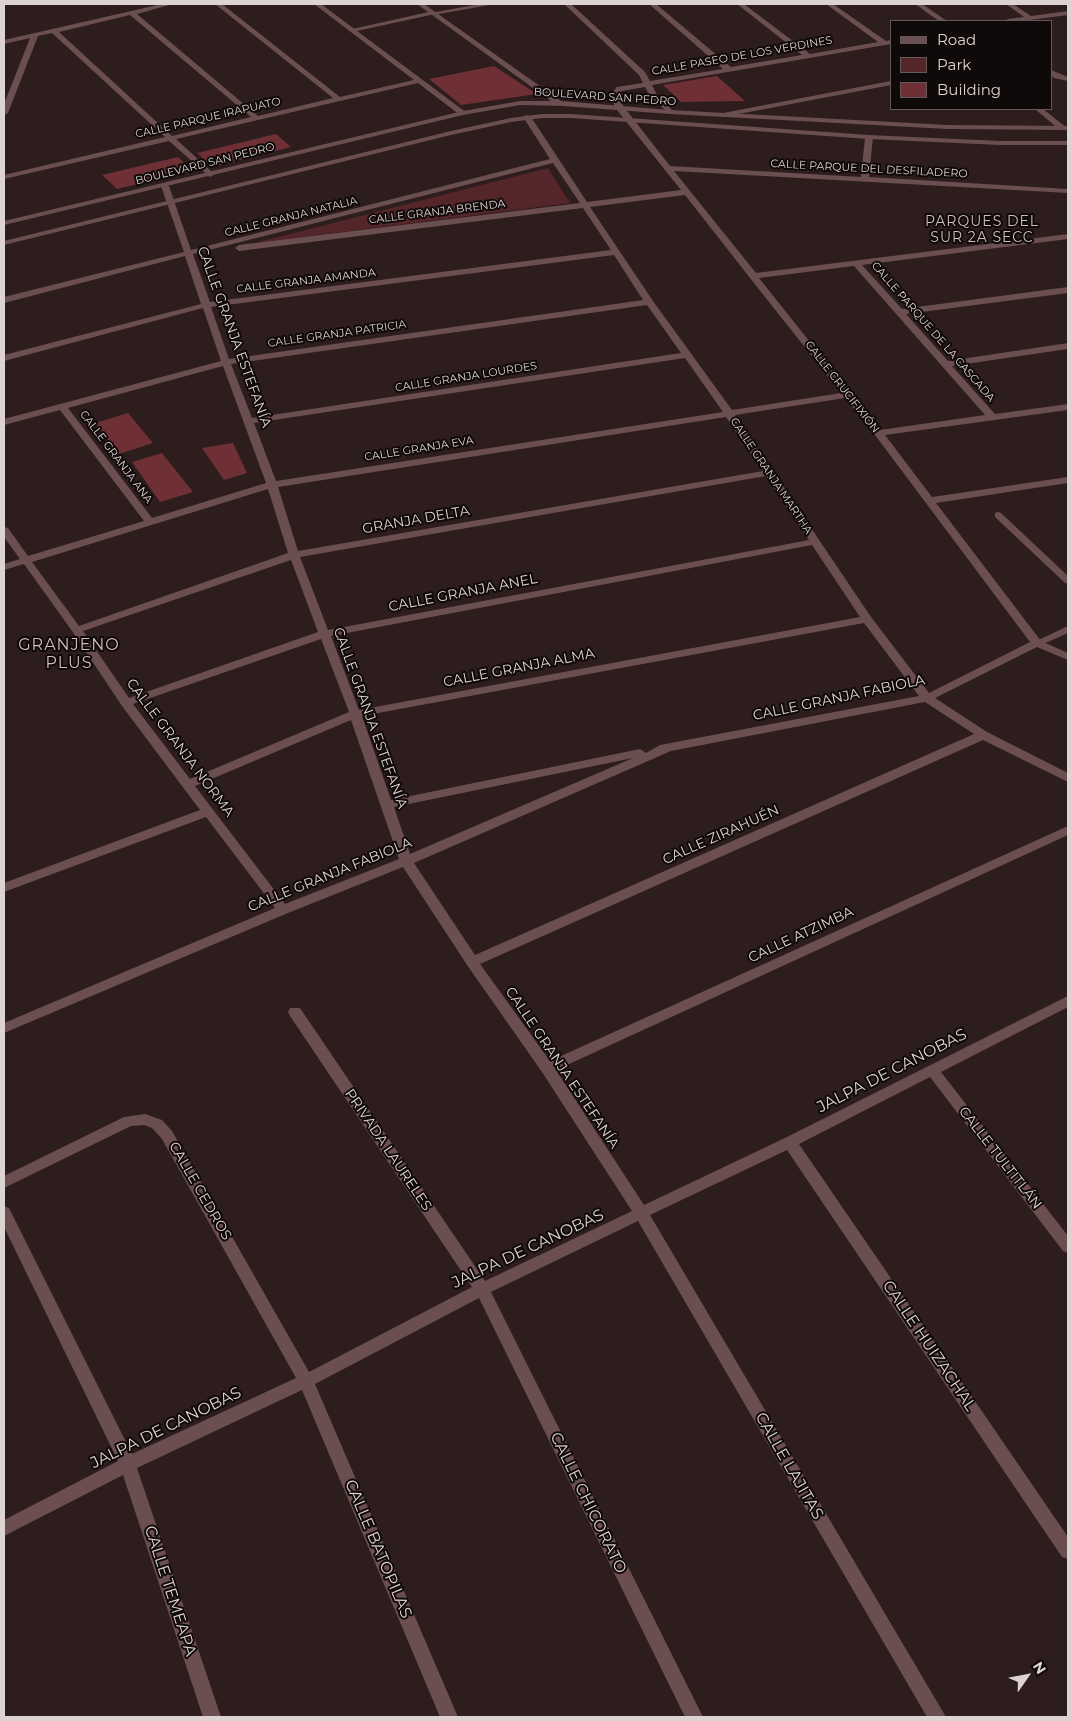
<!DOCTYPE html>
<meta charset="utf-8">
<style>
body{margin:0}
#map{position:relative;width:1072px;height:1721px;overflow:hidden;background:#2d1d1d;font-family:Montserrat,sans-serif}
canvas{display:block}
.frame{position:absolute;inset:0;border:5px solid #ded3d3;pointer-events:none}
.legend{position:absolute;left:890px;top:20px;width:162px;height:90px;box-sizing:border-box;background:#100909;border:1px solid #625a5a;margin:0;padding:6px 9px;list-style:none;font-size:15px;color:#ded3d3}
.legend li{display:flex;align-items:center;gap:10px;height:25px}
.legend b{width:25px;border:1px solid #625a5a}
.north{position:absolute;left:1002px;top:1651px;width:50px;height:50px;-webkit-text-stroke:4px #100909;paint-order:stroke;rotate:57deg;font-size:14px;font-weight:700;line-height:20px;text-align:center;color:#ded3d3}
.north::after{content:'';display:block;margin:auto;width:18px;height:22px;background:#ded3d3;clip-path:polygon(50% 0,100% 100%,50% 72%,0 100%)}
</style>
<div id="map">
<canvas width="1072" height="1721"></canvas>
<div class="frame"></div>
<ul class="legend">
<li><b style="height:6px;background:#6b4e4f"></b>Road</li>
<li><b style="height:14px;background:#54262a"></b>Park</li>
<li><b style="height:14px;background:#6e3035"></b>Building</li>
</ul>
<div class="north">N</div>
</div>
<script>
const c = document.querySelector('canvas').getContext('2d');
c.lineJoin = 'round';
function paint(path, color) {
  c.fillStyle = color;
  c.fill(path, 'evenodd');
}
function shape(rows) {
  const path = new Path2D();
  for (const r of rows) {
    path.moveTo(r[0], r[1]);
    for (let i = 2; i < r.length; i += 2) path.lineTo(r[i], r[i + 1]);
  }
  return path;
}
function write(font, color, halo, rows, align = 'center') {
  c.font = font + ' Montserrat,sans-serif';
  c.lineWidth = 4;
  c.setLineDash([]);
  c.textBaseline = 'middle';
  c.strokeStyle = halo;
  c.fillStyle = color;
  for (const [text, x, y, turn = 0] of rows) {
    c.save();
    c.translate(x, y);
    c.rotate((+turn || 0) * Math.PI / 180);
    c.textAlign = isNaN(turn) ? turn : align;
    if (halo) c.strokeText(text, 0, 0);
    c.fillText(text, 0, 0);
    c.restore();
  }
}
paint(shape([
 [548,168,570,203,255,243]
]), '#54262a');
paint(shape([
 [494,66,537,94,461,105,429,79],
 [717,76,745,101,681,102,663,85],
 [276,134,291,147,212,167,197,153],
 [178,157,193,171,117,189,102,175],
 [128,413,153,443,119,454,95,423],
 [233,443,247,473,224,480,202,448],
 [162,453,193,492,160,502,132,462]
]), '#6e3035');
paint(shape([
 [998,512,1001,513,1068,576,1068,584,1065,583,995,517,995,513,998,512],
 [1068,626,1068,633,1041,645,1033,645,1032,643,1068,626]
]), '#6b4e4f');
paint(shape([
 [433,11,435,12,435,14,352,32,348,30,433,11]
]), '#6b4e4f');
paint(shape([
 [162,4,173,4,137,14,258,116,333,98,215,4,222,4,340,97,414,80,314,4,321,4,467,113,460,115,418,83,176,139,213,173,214,175,210,177,169,141,4,179,4,175,165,137,52,33,38,36,8,113,4,115,4,104,30,38,4,44,4,40,162,4],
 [130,15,251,117,172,136,59,32,130,15],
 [480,4,495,4,433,15,430,13,480,4],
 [564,4,571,4,645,72,650,81,723,69,649,4,656,4,731,67,802,55,737,4,744,4,810,54,878,42,826,4,833,4,886,41,891,40,891,44,652,85,657,95,674,112,670,114,651,98,645,87,622,91,619,94,619,98,624,107,670,166,861,177,865,137,869,135,873,137,869,177,1068,189,1068,193,674,171,756,273,1068,234,1068,239,862,265,902,309,1068,287,1068,293,906,314,948,361,1068,343,1068,349,952,366,995,414,1068,404,1068,410,885,435,932,497,1068,477,1068,483,936,503,1041,641,1068,653,1068,660,1037,647,935,698,987,732,1068,773,1068,782,983,740,480,964,550,1061,1068,826,1068,835,556,1070,644,1205,785,1138,1068,996,1068,1007,941,1072,1068,1236,1068,1253,1063,1251,930,1077,799,1144,1068,1537,1068,1559,1062,1557,787,1150,650,1215,946,1717,927,1717,638,1221,491,1292,703,1717,685,1717,479,1298,315,1384,458,1717,440,1717,302,1390,137,1468,221,1717,203,1717,123,1475,4,1536,4,1520,118,1461,4,1227,4,1206,9,1208,132,1454,296,1378,162,1139,152,1128,144,1125,131,1126,4,1188,4,1176,124,1117,145,1114,162,1120,172,1131,309,1372,472,1287,290,1016,288,1012,290,1008,300,1008,485,1281,632,1211,542,1072,467,965,403,867,288,913,4,1033,4,1023,275,908,206,817,4,892,4,883,200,810,122,706,72,631,24,564,4,570,4,564,20,559,4,537,4,527,8,528,28,556,144,521,60,410,4,425,4,419,221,361,203,308,4,361,4,355,201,304,185,256,4,303,4,297,184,252,161,186,162,184,169,186,191,250,550,159,523,117,527,115,531,117,587,202,681,190,617,110,611,98,611,94,617,87,643,83,639,75,564,4],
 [553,163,580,203,239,245,235,248,239,251,583,208,611,250,210,302,193,254,553,163],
 [685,195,750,278,841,393,732,410,653,301,590,207,685,195],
 [614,255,643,300,229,359,211,307,614,255],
 [854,266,985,415,880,430,759,278,854,266],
 [647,305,681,353,252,418,231,364,647,305],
 [685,358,723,412,276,481,254,423,685,358],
 [223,366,266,483,152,518,68,408,223,366],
 [845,398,875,435,1030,642,929,693,871,617,735,415,845,398],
 [726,417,763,471,298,551,278,487,726,417],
 [766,476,809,540,328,630,300,557,766,476],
 [268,489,288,553,79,626,32,562,268,489],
 [812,545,860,617,359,710,331,636,812,545],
 [291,560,318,632,129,698,83,631,291,560],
 [864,623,919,696,660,745,646,753,640,749,391,800,362,716,864,623],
 [321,639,349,712,190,779,133,704,321,639],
 [925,702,974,734,475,955,414,863,671,751,925,702],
 [351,720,399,859,285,904,195,786,351,720],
 [633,758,410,854,394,807,633,758],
 [915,4,922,4,947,21,939,21,915,4],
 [1006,4,1013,4,1031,16,1068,11,1068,15,1022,21,1005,21,1008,19,1024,17,1006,4],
 [1051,70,1068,77,1068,81,1054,78,1051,75,1051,70],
 [891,81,891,85,723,117,719,115,723,113,891,81],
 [1035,109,1043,109,1067,128,1060,130,1035,109]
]), '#6b4e4f');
paint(shape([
 [417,4,424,4,561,101,670,110,948,125,1068,126,1068,130,948,129,670,114,563,106,520,105,463,115,4,225,4,221,463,111,520,101,551,101,417,4],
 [542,114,571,114,869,135,1000,141,1068,141,1068,145,1000,145,869,139,571,118,542,118,511,122,451,135,4,245,4,241,451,131,511,118,542,114]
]), '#6b4e4f');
write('11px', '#ded3d3', '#100909', [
 ["CALLE PASEO DE LOS VERDINES",742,56,-10],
 ["BOULEVARD SAN PEDRO",605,97,4],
 ["CALLE PARQUE IRAPUATO",208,118,-13],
 ["BOULEVARD SAN PEDRO",205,164,-14],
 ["CALLE PARQUE DEL DESFILADERO",869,169,3],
 ["CALLE GRANJA BRENDA",437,212,-7],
 ["CALLE GRANJA NATALIA",291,217,-14],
 ["CALLE GRANJA AMANDA",306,281,-7],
 ["CALLE PARQUE DE LA CASCADA",933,332,49],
 ["CALLE GRANJA PATRICIA",337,334,-8],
 ["CALLE GRANJA LOURDES",466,377,-9],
 ["CALLE CRUCIFIXIÓN",842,387,52],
 ["CALLE GRANJA EVA",419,449,-9],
 ["CALLE GRANJA ANA",116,457,53],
 ["CALLE GRANJA MARTHA",771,476,56]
]);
c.letterSpacing = '1px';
write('14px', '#d3bdbd', '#100909', [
 ["PARQUES DEL",982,222],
 ["SUR 2A SECC",982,238]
]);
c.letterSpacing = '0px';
write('14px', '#ded3d3', '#100909', [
 ["CALLE GRANJA ESTEFANÍA",234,337,70],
 ["GRANJA DELTA",416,520,-10],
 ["CALLE GRANJA ANEL",463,593,-11],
 ["CALLE GRANJA ALMA",519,668,-11],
 ["CALLE GRANJA FABIOLA",839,698,-12],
 ["CALLE GRANJA ESTEFANÍA",370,718,70],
 ["CALLE GRANJA NORMA",180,748,53],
 ["CALLE ZIRAHUÉN",721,835,-24],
 ["CALLE GRANJA FABIOLA",330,875,-22],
 ["CALLE ATZIMBA",801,935,-25],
 ["CALLE GRANJA ESTEFANÍA",562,1068,56],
 ["PRIVADA LAURELES",388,1150,56],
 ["CALLE TULTITLÁN",1000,1158,52],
 ["CALLE CEDROS",200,1191,60]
]);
c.letterSpacing = '1px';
write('16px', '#d3bdbd', '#100909', [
 ["GRANJENO",69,645],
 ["PLUS",69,663]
]);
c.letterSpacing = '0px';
write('16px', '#ded3d3', '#100909', [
 ["JALPA DE CANOBAS",892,1071,-27],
 ["JALPA DE CANOBAS",528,1249,-25],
 ["CALLE HUIZACHAL",929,1346,56],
 ["JALPA DE CANOBAS",166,1428,-26],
 ["CALLE LAJITAS",789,1466,60],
 ["CALLE CHICORATO",588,1503,64],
 ["CALLE BATOPILAS",378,1549,67],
 ["CALLE TEMEAPA",170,1591,72]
]);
</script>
